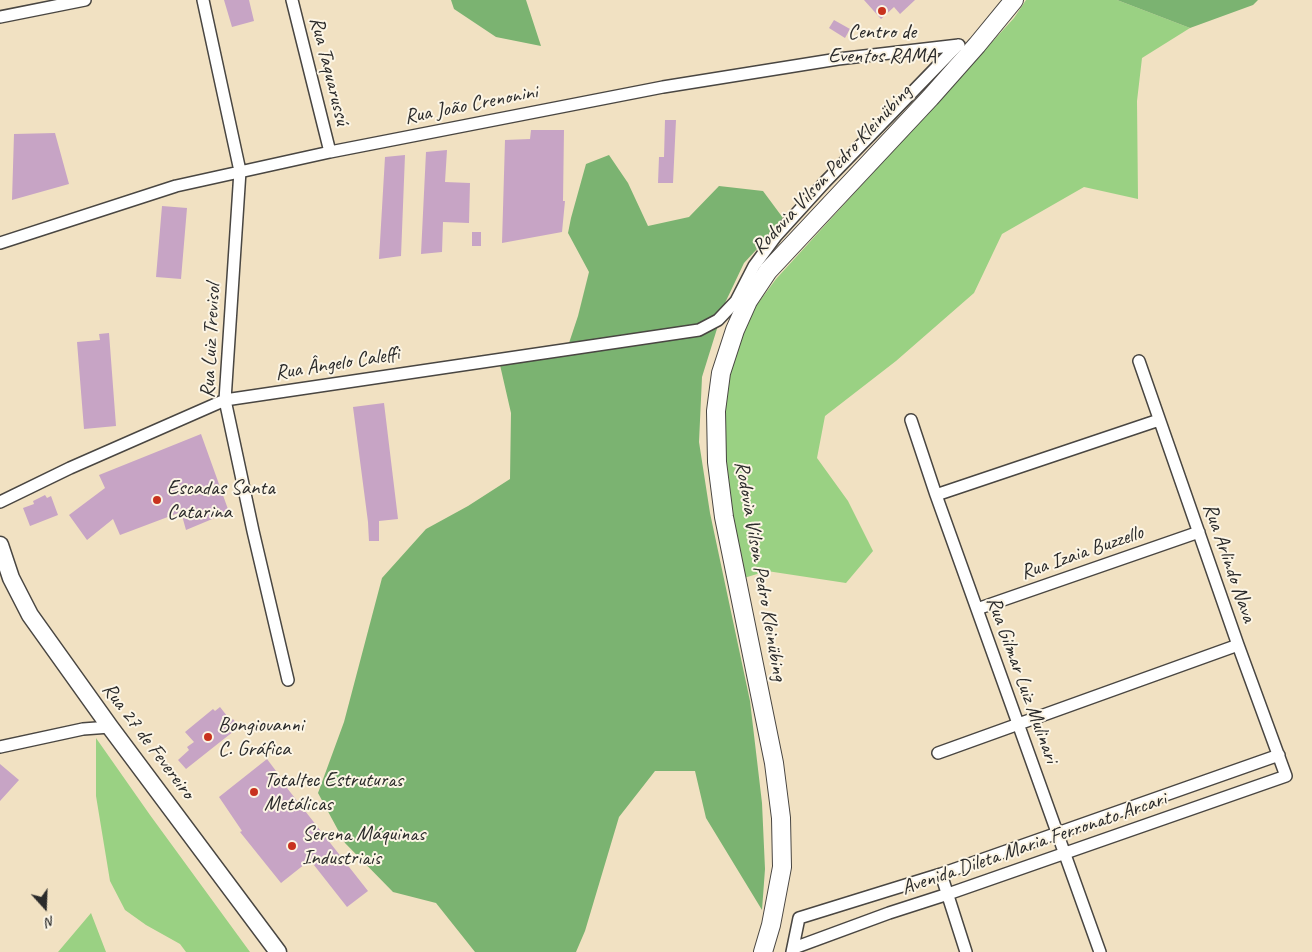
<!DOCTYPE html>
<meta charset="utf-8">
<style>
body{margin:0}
#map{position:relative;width:1312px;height:952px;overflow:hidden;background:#f1e1c2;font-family:Caveat,sans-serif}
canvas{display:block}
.north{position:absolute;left:20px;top:882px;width:50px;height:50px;-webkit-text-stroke:4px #fcf5e5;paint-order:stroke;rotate:160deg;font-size:14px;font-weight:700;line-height:20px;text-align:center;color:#2b2b2b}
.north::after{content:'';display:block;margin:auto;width:18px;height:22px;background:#2b2b2b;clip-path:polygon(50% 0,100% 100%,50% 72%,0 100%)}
</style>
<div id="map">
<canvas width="1312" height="952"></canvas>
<div class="north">N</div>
</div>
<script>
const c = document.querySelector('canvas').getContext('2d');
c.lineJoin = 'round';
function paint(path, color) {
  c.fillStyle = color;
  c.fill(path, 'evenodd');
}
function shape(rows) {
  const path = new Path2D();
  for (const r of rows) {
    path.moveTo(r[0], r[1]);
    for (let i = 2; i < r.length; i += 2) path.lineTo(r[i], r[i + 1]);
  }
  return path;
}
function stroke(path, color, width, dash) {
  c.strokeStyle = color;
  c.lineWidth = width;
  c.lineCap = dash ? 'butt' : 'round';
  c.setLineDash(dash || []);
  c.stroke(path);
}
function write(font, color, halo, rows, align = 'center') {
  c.font = font + ' Caveat,sans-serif';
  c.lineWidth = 4;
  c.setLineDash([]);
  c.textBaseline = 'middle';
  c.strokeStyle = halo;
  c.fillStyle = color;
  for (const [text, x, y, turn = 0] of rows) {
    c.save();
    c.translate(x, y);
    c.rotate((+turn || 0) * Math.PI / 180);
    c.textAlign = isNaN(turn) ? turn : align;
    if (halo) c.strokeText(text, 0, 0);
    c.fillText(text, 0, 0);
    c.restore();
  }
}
paint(shape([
 [1026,0,1117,0,1190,28,1142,58,1137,101,1138,199,1084,187,1002,234,974,293,896,361,825,416,817,458,848,501,873,551,846,583,767,571,744,578,724,465,724,428,728,380,743,331,756,306,776,279,1014,18],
 [96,738,150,815,250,952,186,952,180,944,146,925,125,910,110,881,96,796],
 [91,913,106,952,58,952]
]), '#9ad183');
paint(shape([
 [451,0,526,0,541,46,496,37,454,9],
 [1117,0,1258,0,1253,5,1190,28],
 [609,155,628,183,648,226,689,217,719,186,763,191,783,218,771,234,744,263,725,303,702,377,699,442,710,513,750,701,762,803,765,869,762,910,706,818,695,771,655,771,619,817,585,931,576,952,475,952,436,903,393,892,345,843,318,793,344,722,382,578,426,529,468,506,510,479,511,413,500,365,565,355,578,316,589,272,568,233,571,218,586,164]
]), '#7bb371');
paint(shape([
 [224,0,249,0,254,21,232,27],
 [864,0,915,0,900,14,894,7,881,19],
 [834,20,850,29,845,38,829,28],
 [665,120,676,120,673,183,658,183,659,157,664,157],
 [531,130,564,130,563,201,565,201,562,232,502,243,505,140,530,139],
 [55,133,69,184,12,200,14,134],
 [447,150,445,182,470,183,469,223,443,222,442,252,421,254,426,152],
 [405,155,401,256,379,259,385,157],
 [162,206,187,208,181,279,156,277],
 [472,232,481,232,481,246,472,246],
 [109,333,116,426,84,429,77,342,100,340,99,334],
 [384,403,398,519,379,521,379,541,369,541,368,522,353,407],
 [201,434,229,512,186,530,181,512,120,535,113,519,87,540,69,515,105,488,99,475],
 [45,495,47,498,51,496,58,515,30,526,23,508,34,504,33,501],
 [220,707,231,721,233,719,239,727,186,769,178,760,189,750,187,747,194,742,185,732,213,709,215,711],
 [267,759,288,787,287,788,368,891,347,907,310,860,281,883,240,832,242,831,219,797],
 [0,764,19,780,0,801]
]), '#c7a4c5');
const street = shape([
 [203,0,240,171,225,400,253,531,288,680],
 [292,0,330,152],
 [0,17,85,0],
 [0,243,176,186,330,152,663,87,838,59,959,45],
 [911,420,936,495,1100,952],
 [936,495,1159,420],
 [0,502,70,468,225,400,699,330,718,320,736,301,754,266,776,236,825,182,958,45],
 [977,609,1199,532],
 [0,747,83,729,110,727],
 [938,753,1238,645],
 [941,874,966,952],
 [794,948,889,913,948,894,1286,776,1238,645,1139,361],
 [792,952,799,918,941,874,1279,755]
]);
const secondary = shape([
 [0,545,11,578,30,615,110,727,278,952]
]);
const primary = shape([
 [763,952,771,925,782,867,781,818,774,763,724,517,717,462,716,411,721,373,735,330,748,301,768,271,930,98,977,45,1014,0]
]);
stroke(street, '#494642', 14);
stroke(secondary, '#494642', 19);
stroke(primary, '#494642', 20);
stroke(street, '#fff', 11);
stroke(secondary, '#fff', 16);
stroke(primary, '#fff', 18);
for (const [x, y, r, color] of [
 [882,11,5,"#c8321e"],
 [157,500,5,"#c8321e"],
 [208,737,5,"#c8321e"],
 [254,792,5,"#c8321e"],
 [292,846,5,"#c8321e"]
]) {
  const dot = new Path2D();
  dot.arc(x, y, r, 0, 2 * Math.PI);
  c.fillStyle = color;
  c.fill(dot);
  stroke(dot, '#fcf5e5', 2);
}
write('21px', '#2b2b2b', '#fcf5e5', [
 ["Centro de",882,32,"center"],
 ["Eventos RAMA",882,56,"center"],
 ["Escadas Santa",167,488],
 ["Catarina",167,512],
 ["Bongiovanni",218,725],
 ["C. Gráfica",218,749],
 ["Totaltec Estruturas",264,780],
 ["Metálicas",264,804],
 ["Serena Máquinas",302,834],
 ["Industriais",302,858]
], 'left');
write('21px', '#2b2b2b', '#fcf5e5', [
 ["Rua Taquarussú",329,71,76],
 ["Rua João Crenonini",471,105,-11],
 ["Rodovia Vilson Pedro Kleinübing",832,170,-47],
 ["Rua Luiz Trevisol",211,341,-87],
 ["Rua Ângelo Caleffi",337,364,-9],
 ["Rua Izaia Buzzello",1082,553,-19],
 ["Rua Arlindo Nava",1229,563,71],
 ["Rodovia Vilson Pedro Kleinübing",760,571,80],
 ["Rua Gilmar Luiz Mulinari",1022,680,70],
 ["Rua 27 de Fevereiro",148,741,53],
 ["Avenida Dileta Maria Ferronato Arcari",1034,844,-19]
]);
</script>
